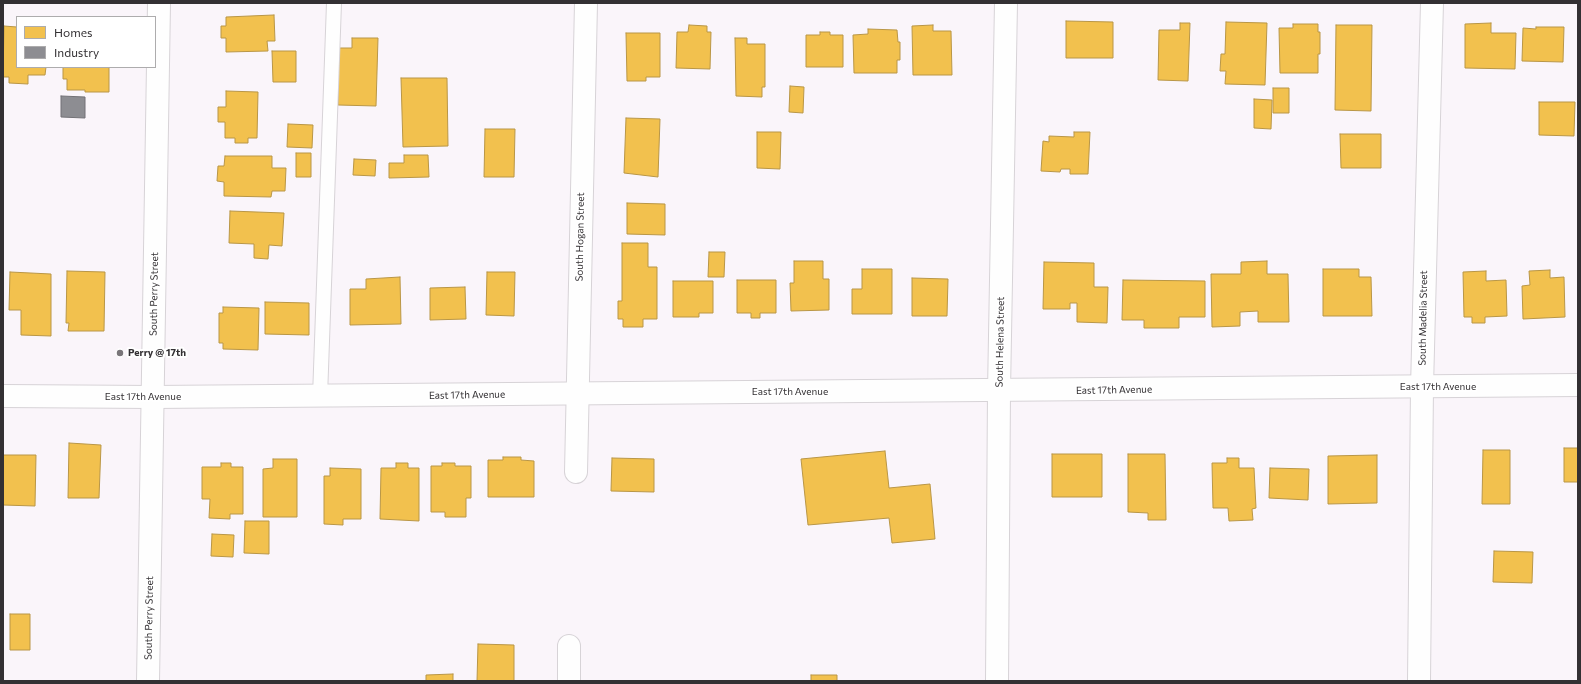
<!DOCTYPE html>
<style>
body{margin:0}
#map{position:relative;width:1581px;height:684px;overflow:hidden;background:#faf5fa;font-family:Commissioner,sans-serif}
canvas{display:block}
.frame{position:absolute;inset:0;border:4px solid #333033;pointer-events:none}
.legend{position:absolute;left:16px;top:16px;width:140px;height:52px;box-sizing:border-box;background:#fff;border:1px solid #adacad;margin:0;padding:5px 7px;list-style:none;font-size:12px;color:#333033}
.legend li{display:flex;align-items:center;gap:8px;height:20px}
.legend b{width:20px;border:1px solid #adacad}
</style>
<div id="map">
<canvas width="1581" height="684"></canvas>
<div class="frame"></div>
<ul class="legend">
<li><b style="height:11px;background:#f2c14e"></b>Homes</li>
<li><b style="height:11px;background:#8d8d92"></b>Industry</li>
</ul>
</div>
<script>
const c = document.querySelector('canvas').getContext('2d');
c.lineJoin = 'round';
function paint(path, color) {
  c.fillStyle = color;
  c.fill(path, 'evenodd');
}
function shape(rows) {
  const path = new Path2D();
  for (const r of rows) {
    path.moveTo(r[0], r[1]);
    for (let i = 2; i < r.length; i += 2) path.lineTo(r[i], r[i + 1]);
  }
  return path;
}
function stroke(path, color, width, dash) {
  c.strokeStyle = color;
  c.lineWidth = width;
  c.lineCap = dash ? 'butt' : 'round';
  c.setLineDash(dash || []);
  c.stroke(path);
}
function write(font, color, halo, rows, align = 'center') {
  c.font = font + ' Commissioner,sans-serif';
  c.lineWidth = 4;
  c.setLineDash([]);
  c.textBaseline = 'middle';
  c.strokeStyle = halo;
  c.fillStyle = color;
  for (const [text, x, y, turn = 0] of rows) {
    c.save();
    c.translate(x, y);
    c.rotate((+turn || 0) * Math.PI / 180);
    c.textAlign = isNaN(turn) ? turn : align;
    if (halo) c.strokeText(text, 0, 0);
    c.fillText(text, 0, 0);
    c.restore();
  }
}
const homes = shape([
 [274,15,275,41,267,41,268,51,226,52,226,38,221,38,221,26,226,26,226,17,274,15],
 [1066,21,1113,22,1113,58,1066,58,1066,21],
 [1226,22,1267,23,1265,85,1225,84,1226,71,1220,71,1221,54,1225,54,1226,22],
 [1180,23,1190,23,1188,81,1158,80,1159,30,1180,30,1180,23],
 [1491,23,1491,33,1516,33,1515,69,1465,68,1465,24,1491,23],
 [1293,24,1318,24,1318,32,1320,32,1320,54,1318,54,1318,73,1280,73,1279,28,1293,28,1293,24],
 [689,25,707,26,707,32,711,32,710,69,676,68,677,32,688,32,689,25],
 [933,25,933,31,951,31,952,75,913,75,912,26,933,25],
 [1336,25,1372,25,1371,111,1335,110,1336,25],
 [4,26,17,27,17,67,46,67,45,75,28,75,28,84,9,83,9,77,3,77,4,26],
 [1536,27,1564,27,1563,62,1522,61,1523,28,1536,29,1536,27],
 [868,29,897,30,898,42,900,42,900,60,897,60,897,73,854,73,853,35,868,34,868,29],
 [820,32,830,32,830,35,843,35,843,67,806,67,806,35,820,35,820,32],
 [626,33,660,33,660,77,646,77,646,81,627,81,626,33],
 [352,38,378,38,376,106,338,105,338,85,334,85,339,48,352,48,352,38],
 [735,38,747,38,747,44,765,44,765,87,762,87,762,97,736,96,735,38],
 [272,51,296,51,296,82,273,82,272,51],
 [63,67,109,67,109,92,85,92,85,90,67,90,67,79,63,79,63,67],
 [401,78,447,78,448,146,403,147,401,78],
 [790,86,804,87,803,113,789,112,790,86],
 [1273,88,1289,88,1289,113,1273,113,1273,88],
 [226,91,258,92,257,138,248,138,248,143,235,143,235,138,225,138,225,122,218,122,218,107,226,107,226,91],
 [1254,99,1272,100,1271,129,1254,128,1254,99],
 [1539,102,1575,102,1574,136,1539,135,1539,102],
 [626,118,660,119,658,177,624,173,626,118],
 [288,124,313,125,312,148,287,147,288,124],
 [485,129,515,129,514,177,484,177,485,129],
 [757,132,781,132,780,169,757,168,757,132],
 [1074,132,1090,132,1088,174,1070,174,1070,169,1061,169,1060,172,1041,171,1043,141,1049,142,1049,136,1074,137,1074,132],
 [1340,134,1381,134,1381,168,1341,168,1340,134],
 [296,153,311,153,311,177,296,177,296,153],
 [404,155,428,155,429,177,389,178,389,163,404,163,404,155],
 [225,156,272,156,272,168,286,168,285,191,272,191,271,197,224,196,224,182,217,181,218,166,224,166,225,156],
 [354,159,376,160,375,176,353,175,354,159],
 [627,203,665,204,665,235,627,234,627,203],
 [230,211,284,213,282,246,269,245,268,259,254,258,254,244,229,243,230,211],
 [622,243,648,243,648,267,657,267,657,319,643,319,643,327,623,327,623,319,618,319,618,301,622,301,622,243],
 [709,252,725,252,724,277,708,277,709,252],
 [794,261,823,261,823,279,829,279,829,310,791,311,790,283,794,283,794,261],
 [1267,261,1267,274,1288,274,1289,322,1258,322,1258,311,1240,312,1240,326,1212,327,1211,274,1241,274,1241,262,1267,261],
 [1044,262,1094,263,1094,287,1108,287,1107,323,1077,322,1077,303,1070,303,1070,309,1043,309,1044,262],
 [862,269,892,269,892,314,852,314,852,289,862,289,862,269],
 [1323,269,1359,269,1359,277,1371,277,1372,316,1323,316,1323,269],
 [1550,270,1550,278,1564,277,1565,317,1523,319,1522,286,1530,285,1529,271,1550,270],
 [67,271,105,272,104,331,68,331,69,323,66,323,67,271],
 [1486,271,1486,281,1506,280,1507,316,1485,317,1485,323,1472,323,1472,317,1464,317,1463,272,1486,271],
 [10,272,51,274,51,336,21,335,21,310,9,310,10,272],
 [487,272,515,272,514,316,486,315,487,272],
 [400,277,401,324,350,325,350,289,366,289,366,279,400,277],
 [912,278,948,279,947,316,912,316,912,278],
 [737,280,776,280,776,313,760,313,760,318,751,318,751,313,737,313,737,280],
 [1123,280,1205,281,1205,317,1179,317,1179,328,1144,328,1144,320,1122,320,1123,280],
 [673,281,713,281,713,313,699,313,699,317,673,317,673,281],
 [465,287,466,319,430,320,430,288,465,287],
 [265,302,309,303,309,335,265,334,265,302],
 [223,307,259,308,258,350,223,349,223,343,219,343,219,313,223,313,223,307],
 [69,443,101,445,99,498,68,498,69,443],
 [1564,448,1578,448,1578,482,1564,482,1564,448],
 [1483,450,1510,450,1510,504,1482,504,1483,450],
 [885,451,889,488,930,484,935,539,892,543,889,518,808,525,801,459,885,451],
 [1052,454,1102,454,1102,497,1052,497,1052,454],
 [1128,454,1165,454,1166,520,1148,520,1148,513,1128,512,1128,454],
 [3,455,36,455,35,506,3,505,3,455],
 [1377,455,1377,503,1328,504,1328,456,1377,455],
 [503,457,521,457,521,460,534,461,534,497,488,497,488,460,503,460,503,457],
 [612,458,654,459,654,492,611,491,612,458],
 [1227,458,1239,458,1239,468,1254,468,1256,508,1252,509,1253,520,1229,521,1228,508,1213,508,1212,463,1227,463,1227,458],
 [273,459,297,459,297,517,263,517,263,469,273,468,273,459],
 [221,463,231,463,231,467,243,467,243,514,230,514,230,519,209,518,210,499,202,499,202,467,221,467,221,463],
 [396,463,408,463,408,468,419,468,419,521,380,519,381,468,396,468,396,463],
 [442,463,455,463,455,466,471,466,471,498,466,498,466,517,445,517,445,512,431,512,431,466,442,466,442,463],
 [330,468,361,469,361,519,343,519,343,525,324,524,324,476,330,476,330,468],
 [1270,468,1309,469,1308,500,1269,498,1270,468],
 [245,521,269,521,269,554,244,553,245,521],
 [212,534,234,535,233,557,211,556,212,534],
 [1494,551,1533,552,1532,583,1493,582,1494,551],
 [10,614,30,614,30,650,10,650,10,614],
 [478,644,514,645,514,681,477,681,478,644],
 [453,674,453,681,426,681,426,675,453,674],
 [811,675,837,675,837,681,811,681,811,675]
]);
paint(homes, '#f2c14e');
stroke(homes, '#b99646', 1);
const industry = shape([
 [61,96,85,97,85,118,61,117,61,96]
]);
paint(industry, '#8d8d92');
stroke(industry, '#727176', 1);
const service = shape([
 [320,397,334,3]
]);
const minor = shape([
 [3,396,153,397],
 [576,472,586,3],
 [569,681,569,646],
 [997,681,999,391,1006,3],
 [1419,681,1422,387,1432,3]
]);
const tertiary = shape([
 [153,397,1578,385]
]);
const secondary = shape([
 [148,681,159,3]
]);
stroke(service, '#d7d3d7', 16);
stroke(minor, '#d7d3d7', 24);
stroke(tertiary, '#d7d3d7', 24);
stroke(secondary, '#d7d3d7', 24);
stroke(service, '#fefefe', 14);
stroke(minor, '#fefefe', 22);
stroke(tertiary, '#fefefe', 22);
stroke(secondary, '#fefefe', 22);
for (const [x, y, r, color] of [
 [120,353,4,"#797579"]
]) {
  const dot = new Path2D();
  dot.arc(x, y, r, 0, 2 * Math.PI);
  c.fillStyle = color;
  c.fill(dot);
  stroke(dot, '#fff', 1.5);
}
write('10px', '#333033', '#fff', [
 ["South Hogan Street",580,237,-89],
 ["South Perry Street",154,294,-89],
 ["South Madelia Street",1423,318,-89],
 ["South Helena Street",1000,342,-89],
 ["East 17th Avenue",1438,387],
 ["East 17th Avenue",1114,390,-1],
 ["East 17th Avenue",790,392],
 ["East 17th Avenue",467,395,-1],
 ["East 17th Avenue",143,397],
 ["South Perry Street",149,618,-89]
]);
write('bold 10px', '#333033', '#fff', [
 ["Perry @ 17th",128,353]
], 'left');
</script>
